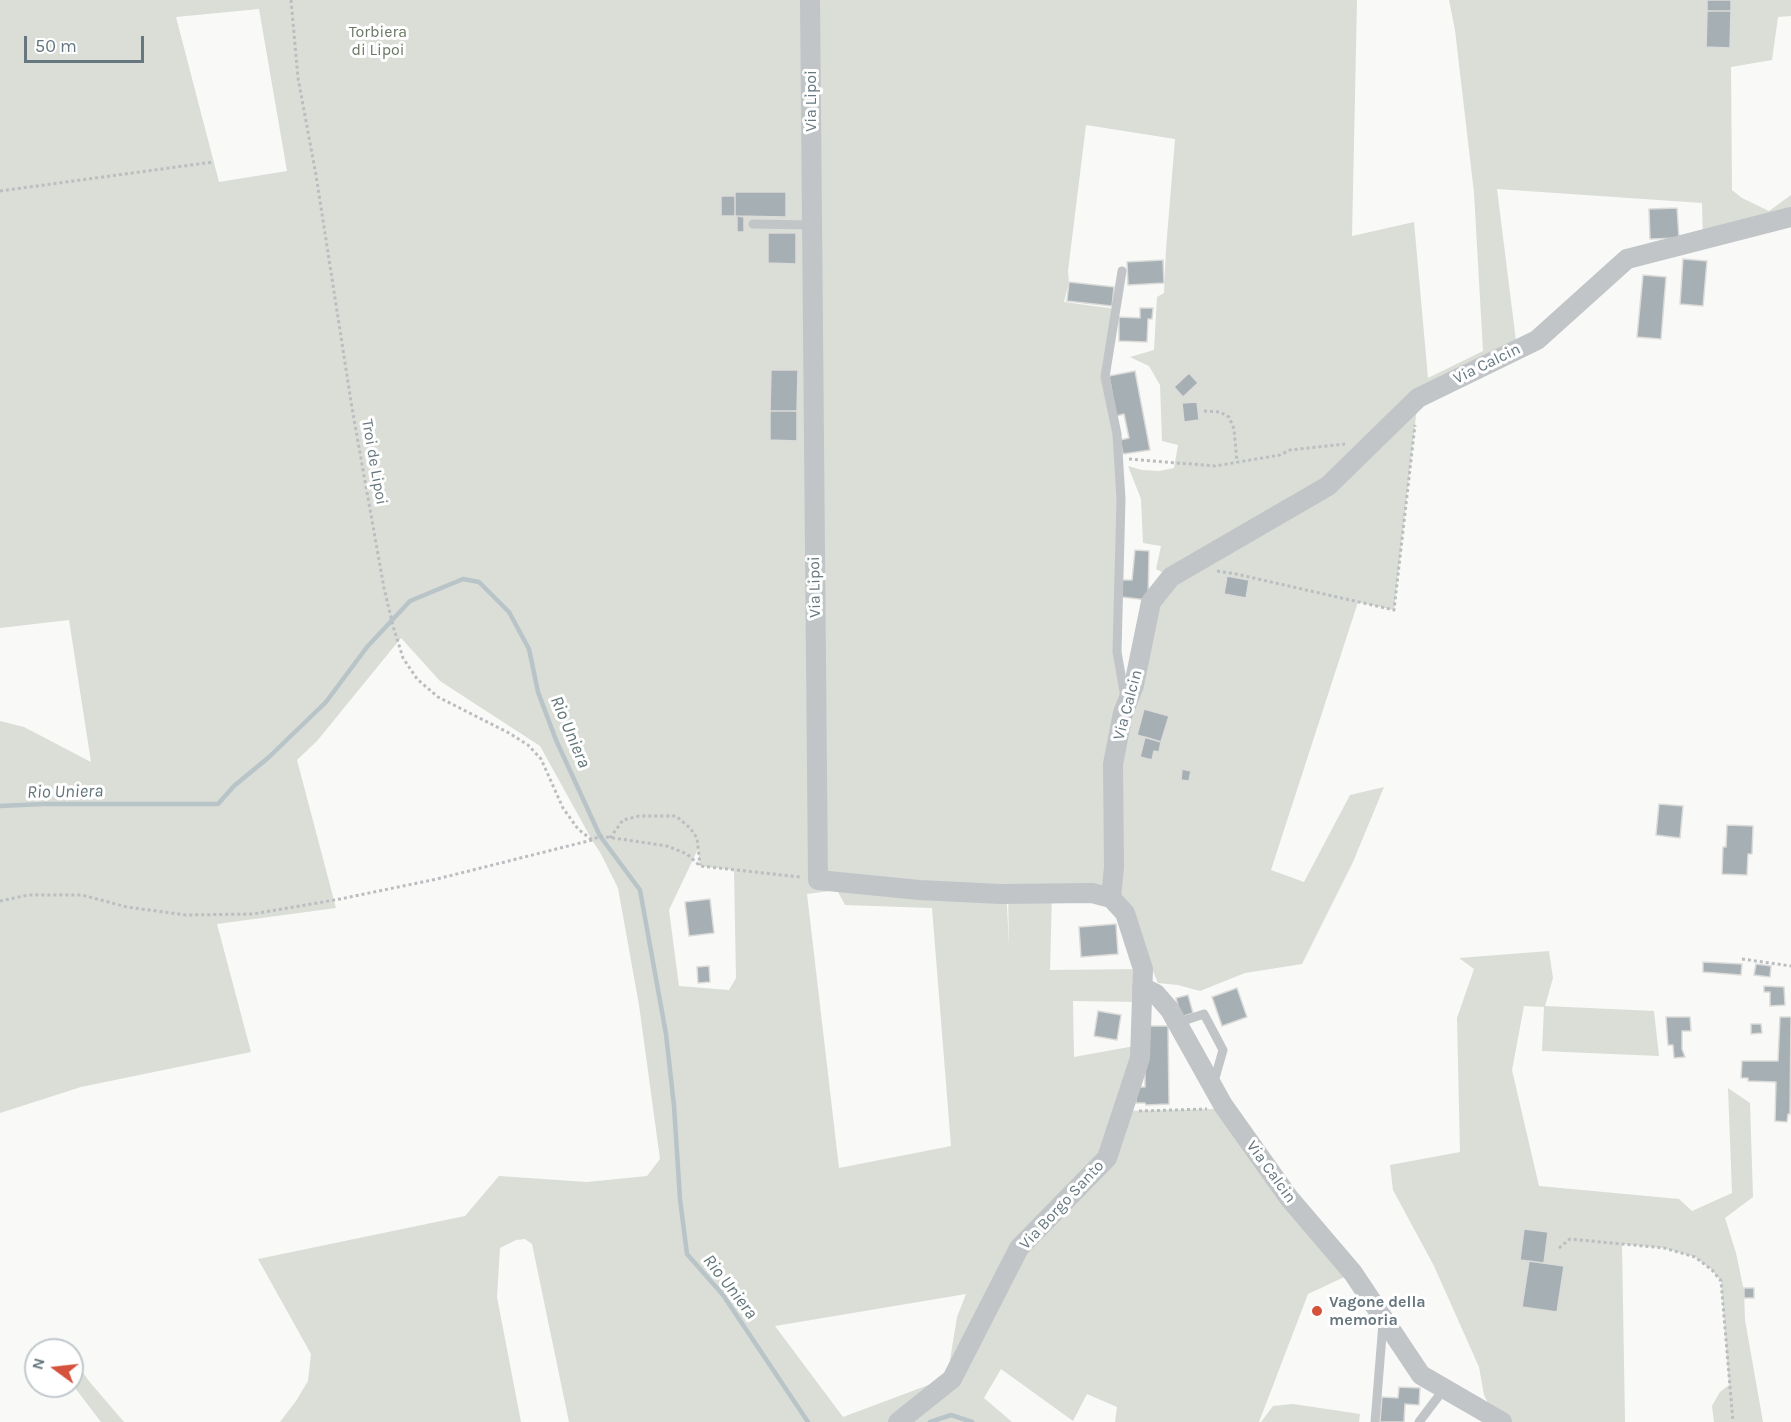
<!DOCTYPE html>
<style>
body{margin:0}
#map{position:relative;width:1791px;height:1422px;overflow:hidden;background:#f9f9f7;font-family:Karla,sans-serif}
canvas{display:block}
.north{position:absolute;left:24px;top:1338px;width:60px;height:60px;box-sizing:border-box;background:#fff;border:2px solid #c2c9cc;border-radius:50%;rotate:285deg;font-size:16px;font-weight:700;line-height:24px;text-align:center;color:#66777f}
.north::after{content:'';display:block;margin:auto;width:21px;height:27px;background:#d5523c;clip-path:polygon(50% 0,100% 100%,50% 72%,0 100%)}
.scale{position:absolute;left:24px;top:36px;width:120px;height:27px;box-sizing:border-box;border:3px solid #66777f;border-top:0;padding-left:8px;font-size:18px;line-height:21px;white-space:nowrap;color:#66777f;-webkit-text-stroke:4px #fff;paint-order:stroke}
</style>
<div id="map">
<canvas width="1791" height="1422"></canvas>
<div class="north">N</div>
<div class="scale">50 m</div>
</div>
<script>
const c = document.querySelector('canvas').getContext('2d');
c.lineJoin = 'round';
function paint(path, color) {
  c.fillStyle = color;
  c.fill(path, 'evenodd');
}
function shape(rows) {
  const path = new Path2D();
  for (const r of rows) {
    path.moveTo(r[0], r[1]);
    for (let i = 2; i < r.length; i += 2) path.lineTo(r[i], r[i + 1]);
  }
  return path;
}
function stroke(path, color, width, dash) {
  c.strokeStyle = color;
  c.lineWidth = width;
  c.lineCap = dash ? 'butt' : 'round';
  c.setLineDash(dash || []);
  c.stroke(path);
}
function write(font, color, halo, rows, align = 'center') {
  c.font = font + ' Karla,sans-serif';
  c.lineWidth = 6;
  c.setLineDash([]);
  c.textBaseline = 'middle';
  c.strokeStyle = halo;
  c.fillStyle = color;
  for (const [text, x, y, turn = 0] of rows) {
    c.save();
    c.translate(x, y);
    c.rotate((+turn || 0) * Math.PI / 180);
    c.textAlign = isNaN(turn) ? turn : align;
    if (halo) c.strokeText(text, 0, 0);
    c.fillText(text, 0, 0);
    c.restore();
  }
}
paint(shape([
 [0,0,1357,0,1352,236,1414,222,1428,378,1483,351,1474,193,1455,30,1449,0,1791,0,1791,16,1778,17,1772,60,1731,67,1732,190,1742,198,1769,211,1791,195,1791,217,1703,240,1702,203,1497,189,1517,349,1418,398,1394,610,1358,602,1271,870,1304,882,1350,795,1384,787,1353,862,1302,964,1245,973,1200,991,1178,985,1158,983,1121,897,1006,886,1009,946,1008,894,1052,893,1050,970,1143,969,1141,1002,1073,1001,1074,1057,1140,1045,1122,1111,1217,1109,1353,1273,1308,1294,1259,1422,1115,1422,1117,1407,1087,1394,1073,1421,1001,1369,984,1398,1012,1422,569,1422,532,1244,525,1239,516,1240,500,1248,497,1297,521,1422,280,1422,296,1401,308,1381,311,1354,258,1259,465,1216,499,1176,587,1182,647,1176,660,1159,639,1005,618,888,601,854,592,840,540,746,440,681,401,638,317,741,297,760,336,908,217,924,251,1052,81,1087,0,1113,0,721,24,727,91,762,69,620,0,628],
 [259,9,287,171,219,182,176,17],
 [1086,125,1175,139,1166,249,1164,293,1157,297,1154,350,1130,357,1149,366,1160,385,1162,441,1178,445,1174,468,1159,471,1142,470,1128,466,1141,499,1143,543,1161,546,1156,569,1171,577,1151,602,1126,704,1120,671,1117,434,1105,377,1116,309,1064,302,1069,282,1068,271],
 [698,849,700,866,734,870,736,978,729,990,679,986,669,910],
 [837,890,845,905,932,908,951,1146,839,1168,807,894],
 [966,1294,957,1317,947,1378,843,1417,775,1326],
 [1549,951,1553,978,1545,1006,1654,1011,1659,1056,1542,1051,1544,1007,1524,1006,1512,1070,1539,1186,1679,1199,1692,1211,1732,1193,1728,1088,1750,1103,1753,1197,1725,1218,1736,1253,1744,1291,1745,1320,1763,1422,1714,1422,1712,1406,1720,1392,1729,1385,1721,1281,1712,1270,1695,1257,1664,1248,1622,1244,1625,1422,1502,1422,1496,1419,1484,1395,1479,1367,1434,1266,1393,1190,1390,1165,1460,1152,1457,1018,1474,969,1459,958],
 [77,1363,88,1380,124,1422,101,1422,72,1384,72,1366],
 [1293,1404,1360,1414,1359,1422,1261,1422,1273,1406]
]), '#daded7');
stroke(shape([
 [0,806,43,804,218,804,234,786,268,758,326,702,367,647,410,601,463,579,479,582,509,612,529,649,538,692,556,740,600,836,640,890,666,1034,674,1106,680,1199,687,1254,723,1295,808,1422],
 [930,1422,951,1415,972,1422]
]), '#b8c4c7', 4.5);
const building = shape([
 [1707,0,1731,0,1731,11,1707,11,1707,0],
 [1707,11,1731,11,1730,48,1706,47,1707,11],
 [735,192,786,192,786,217,735,216,735,192],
 [721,196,735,196,735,216,721,216,721,196],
 [1677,208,1679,238,1650,239,1649,209,1677,208],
 [737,216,744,217,744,232,737,232,737,216],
 [768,233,796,233,796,264,768,263,768,233],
 [1683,259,1707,261,1703,306,1680,304,1683,259],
 [1163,260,1164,283,1128,285,1127,262,1163,260],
 [1643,275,1666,277,1661,339,1637,337,1643,275],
 [1069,282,1114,287,1112,306,1067,301,1069,282],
 [1140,308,1153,308,1152,319,1148,319,1147,342,1119,341,1119,317,1140,318,1140,308],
 [771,370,798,370,797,411,770,411,771,370],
 [1135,371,1150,450,1123,454,1120,440,1129,438,1124,414,1116,416,1109,376,1135,371],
 [1189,373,1198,383,1183,397,1174,387,1189,373],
 [1197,402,1199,420,1184,422,1182,403,1197,402],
 [770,411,797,411,797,441,770,440,770,411],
 [1135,550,1149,551,1148,600,1121,597,1122,580,1132,580,1135,550],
 [1227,576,1249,580,1246,598,1224,594,1227,576],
 [1144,709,1169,716,1161,742,1137,735,1144,709],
 [1145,737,1161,742,1159,752,1154,751,1152,760,1140,757,1145,737],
 [1182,769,1191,771,1189,781,1181,780,1182,769],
 [1659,804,1683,806,1680,838,1656,835,1659,804],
 [1727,825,1753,826,1752,854,1748,854,1747,875,1722,874,1723,847,1726,847,1727,825],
 [710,899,714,933,689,936,685,902,710,899],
 [1116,924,1118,954,1081,957,1079,927,1116,924],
 [1703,962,1742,964,1741,975,1703,972,1703,962],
 [1756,964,1771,966,1770,977,1754,975,1756,964],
 [709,966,710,982,698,983,697,967,709,966],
 [1764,986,1784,987,1785,1005,1770,1006,1770,992,1764,992,1764,986],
 [1237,988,1247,1017,1222,1026,1212,997,1237,988],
 [1188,995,1193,1013,1181,1017,1176,998,1188,995],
 [1098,1011,1121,1015,1117,1040,1094,1036,1098,1011],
 [1666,1017,1690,1017,1691,1031,1682,1031,1682,1049,1685,1057,1674,1058,1673,1045,1668,1045,1666,1017],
 [1780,1017,1791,1017,1790,1114,1788,1114,1787,1122,1775,1121,1776,1082,1748,1081,1748,1078,1741,1078,1742,1061,1778,1061,1780,1017],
 [1751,1024,1761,1024,1762,1033,1751,1034,1751,1024],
 [1145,1026,1168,1026,1169,1104,1146,1105,1145,1103,1136,1103,1136,1087,1145,1087,1145,1026],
 [1524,1229,1548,1232,1544,1263,1520,1260,1524,1229],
 [1529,1261,1564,1266,1557,1312,1522,1307,1529,1261],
 [1744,1288,1754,1288,1754,1298,1744,1298,1744,1288],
 [1399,1387,1420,1388,1419,1405,1405,1404,1404,1422,1380,1422,1382,1397,1398,1398,1399,1387]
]);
paint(building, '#a6afb3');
stroke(building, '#dbdbd9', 1.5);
stroke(shape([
 [291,0,298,78,316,175,352,408,384,588,393,626,403,658,417,679,438,697,509,733,528,745,541,759,563,808,578,829,592,840],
 [0,191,213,162],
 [1204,411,1220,412,1229,417,1234,429,1237,462],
 [1129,459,1215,466,1280,455,1290,450,1345,444],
 [1217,571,1236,574,1394,610,1415,425],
 [610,838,623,820,639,816,676,816,690,828,697,838,700,865],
 [0,901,28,895,82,895,127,907,186,915,253,914,340,899,437,879,592,840,600,836,667,846,687,854,700,866,800,877],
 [1742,959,1791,966],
 [1139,1111,1207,1109],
 [1559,1248,1570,1239,1664,1248,1695,1257,1712,1270,1721,1281,1733,1422]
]), '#bbbec0', 3, [3, 3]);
stroke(shape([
 [753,224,812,225],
 [1122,271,1105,377,1117,434,1121,499,1117,652,1125,697],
 [1177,1023,1204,1014,1223,1050,1213,1085],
 [1375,1422,1383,1323],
 [1419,1422,1444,1389]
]), '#c1c5c8', 9);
stroke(shape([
 [810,0,818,880,919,890,1001,894,1092,893,1111,898,1125,913,1143,969,1140,1058,1107,1158,1019,1248,952,1379,898,1422],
 [1111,898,1114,867,1113,764,1123,713,1134,685,1151,602,1171,577,1328,486,1418,398,1537,340,1627,259,1791,217],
 [1142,987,1156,994,1170,1010,1223,1105,1289,1198,1353,1273,1421,1375,1502,1422]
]), '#c1c5c8', 20);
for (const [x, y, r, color] of [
 [1317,1311,6,"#d5523c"]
]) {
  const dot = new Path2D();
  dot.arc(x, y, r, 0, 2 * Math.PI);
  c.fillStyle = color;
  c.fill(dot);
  stroke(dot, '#fff', 2);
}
write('16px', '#6a7865', '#fff', [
 ["Torbiera",378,32],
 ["di Lipoi",378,50]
]);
write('16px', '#66777f', '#fff', [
 ["Via Lipoi",811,101,-90],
 ["Via Calcin",1487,364,-26],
 ["Troi de Lipoi",374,462,80],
 ["Via Lipoi",815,587,-91],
 ["Via Calcin",1128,705,-75],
 ["Via Calcin",1271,1172,54],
 ["Via Borgo Santo",1062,1205,-47]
]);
write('bold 16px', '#66777f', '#fff', [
 ["Vagone della",1329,1302],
 ["memoria",1329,1320]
], 'left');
write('italic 18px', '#617579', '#fff', [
 ["Rio Uniera",570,732,67],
 ["Rio Uniera",65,792,-1],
 ["Rio Uniera",730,1287,52]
]);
</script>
